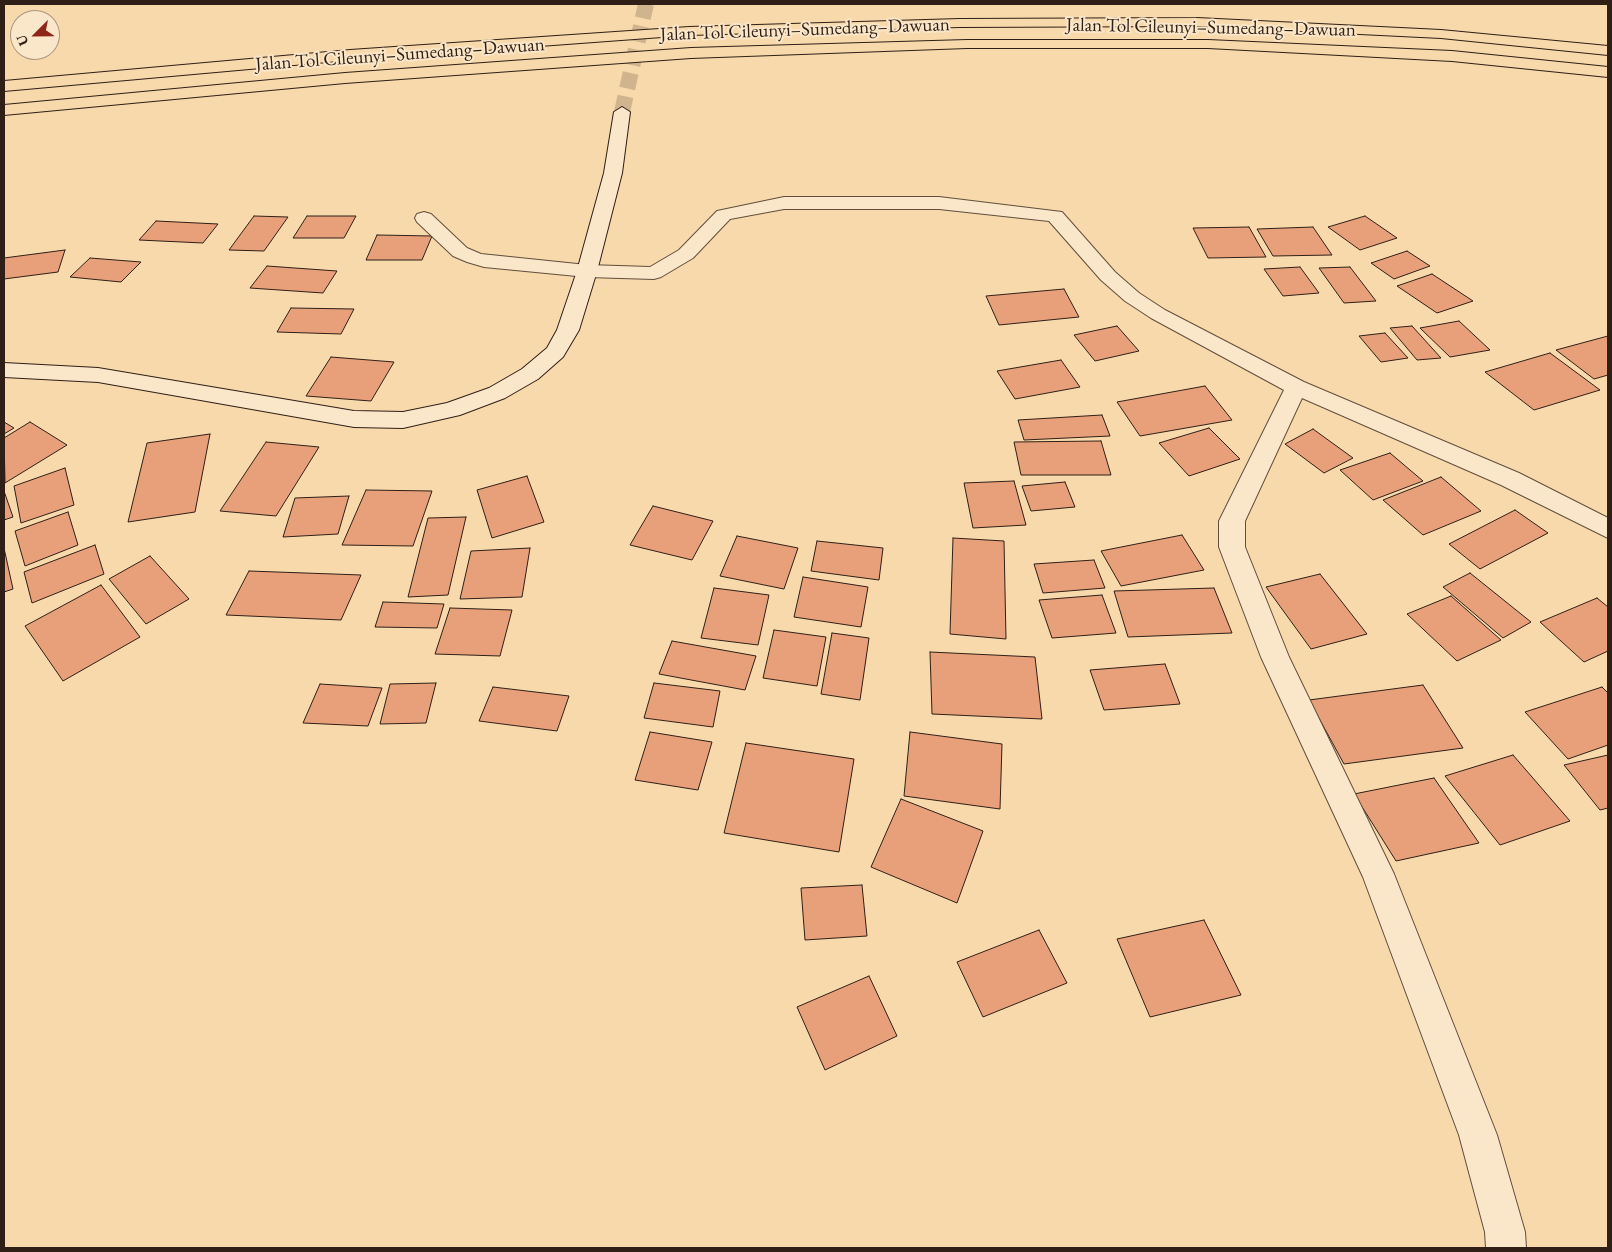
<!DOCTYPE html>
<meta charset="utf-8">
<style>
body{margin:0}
#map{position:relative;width:1612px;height:1252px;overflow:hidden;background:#f8d9ab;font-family:"EB Garamond",serif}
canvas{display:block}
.frame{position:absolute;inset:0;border:5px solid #2f1f17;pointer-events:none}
.north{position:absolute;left:10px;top:10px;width:50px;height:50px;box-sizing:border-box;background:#fae6c8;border:1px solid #a99681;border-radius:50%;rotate:247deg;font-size:14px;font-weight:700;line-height:20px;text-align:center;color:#2f1f17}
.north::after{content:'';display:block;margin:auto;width:18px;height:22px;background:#8f2418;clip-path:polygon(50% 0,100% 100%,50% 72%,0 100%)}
</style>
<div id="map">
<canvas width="1612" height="1252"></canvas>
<div class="frame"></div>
<div class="north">U</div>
</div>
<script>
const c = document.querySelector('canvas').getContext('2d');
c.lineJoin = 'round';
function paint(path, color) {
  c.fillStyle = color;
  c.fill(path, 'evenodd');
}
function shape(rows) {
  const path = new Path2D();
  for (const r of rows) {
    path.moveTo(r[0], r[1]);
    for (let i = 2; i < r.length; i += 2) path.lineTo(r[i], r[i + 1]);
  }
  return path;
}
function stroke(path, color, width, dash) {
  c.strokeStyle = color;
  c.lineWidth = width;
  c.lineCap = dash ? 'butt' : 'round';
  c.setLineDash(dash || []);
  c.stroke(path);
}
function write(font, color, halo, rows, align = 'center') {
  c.font = font + ' "EB Garamond",serif';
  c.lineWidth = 4;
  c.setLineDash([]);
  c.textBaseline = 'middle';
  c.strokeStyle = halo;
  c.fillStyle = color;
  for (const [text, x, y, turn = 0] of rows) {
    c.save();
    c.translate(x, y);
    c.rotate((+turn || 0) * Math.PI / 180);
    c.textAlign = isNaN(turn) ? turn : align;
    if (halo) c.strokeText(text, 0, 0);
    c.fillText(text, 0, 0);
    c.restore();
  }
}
const building = shape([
 [254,216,288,217,264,251,229,250,254,216],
 [307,216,356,216,344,238,293,238,307,216],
 [1365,216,1397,238,1360,250,1328,227,1365,216],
 [156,221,218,224,203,243,139,240,156,221],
 [1249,227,1266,257,1208,258,1193,228,1249,227],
 [1313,227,1332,255,1273,256,1257,229,1313,227],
 [377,235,432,236,422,260,366,260,377,235],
 [65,250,58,272,4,279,4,258,65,250],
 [1407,251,1430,266,1394,279,1371,263,1407,251],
 [90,258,141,262,121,282,70,277,90,258],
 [267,266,337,271,323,293,250,288,267,266],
 [1300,267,1319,293,1283,296,1264,269,1300,267],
 [1350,267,1376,301,1344,303,1319,268,1350,267],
 [1432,274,1473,301,1437,313,1397,286,1432,274],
 [1064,289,1079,317,999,325,986,296,1064,289],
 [291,308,354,309,341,334,277,332,291,308],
 [1459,321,1490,350,1450,357,1420,328,1459,321],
 [1117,326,1139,351,1095,361,1074,335,1117,326],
 [1412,326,1441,358,1417,360,1390,328,1412,326],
 [1385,333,1408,358,1381,362,1359,336,1385,333],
 [1608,336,1608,375,1594,379,1556,350,1608,336],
 [1550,353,1600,390,1534,410,1485,372,1550,353],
 [331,357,394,362,371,401,306,396,331,357],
 [1061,360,1080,387,1015,399,997,371,1061,360],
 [1205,386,1232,420,1140,436,1117,402,1205,386],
 [1102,415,1110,436,1024,440,1018,420,1102,415],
 [4,422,14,428,4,434,4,422],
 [30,422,67,445,5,483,4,438,30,422],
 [1209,428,1240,459,1189,476,1159,443,1209,428],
 [1313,429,1353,458,1324,473,1285,444,1313,429],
 [210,434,195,512,128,522,147,443,210,434],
 [1101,441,1111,475,1021,475,1014,442,1101,441],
 [266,442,319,447,276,516,220,511,266,442],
 [1390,453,1423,481,1373,500,1340,470,1390,453],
 [65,468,74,505,21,523,14,486,65,468],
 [527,476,544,522,492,538,477,490,527,476],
 [1441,477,1481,511,1423,535,1383,500,1441,477],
 [1014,481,1026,525,973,528,964,483,1014,481],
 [1065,482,1075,507,1031,511,1022,486,1065,482],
 [366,490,432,491,413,546,342,545,366,490],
 [4,491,13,517,4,520,4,491],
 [349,496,338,534,283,537,295,498,349,496],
 [653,506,713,521,692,560,630,545,653,506],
 [1515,510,1548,533,1480,569,1449,544,1515,510],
 [68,512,78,545,25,566,15,531,68,512],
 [466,517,448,595,408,597,428,518,466,517],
 [1182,535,1204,570,1121,586,1101,551,1182,535],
 [737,536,798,548,784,589,720,576,737,536],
 [953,538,1004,541,1006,639,950,634,953,538],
 [817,541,883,548,879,580,811,571,817,541],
 [95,545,104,574,32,603,24,572,95,545],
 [4,548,13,589,4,592,4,548],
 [530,548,522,597,460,599,471,551,530,548],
 [150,556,189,599,146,624,109,579,150,556],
 [1094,560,1105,588,1043,593,1034,564,1094,560],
 [249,571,361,575,341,620,226,615,249,571],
 [1470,573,1531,622,1503,638,1443,587,1470,573],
 [1320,574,1367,634,1311,649,1266,587,1320,574],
 [803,577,868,587,861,627,794,617,803,577],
 [101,585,140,637,63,681,25,626,101,585],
 [714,588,769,595,758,645,701,638,714,588],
 [1214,588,1232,633,1128,637,1114,591,1214,588],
 [1102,595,1116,633,1052,638,1039,600,1102,595],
 [1451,596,1501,640,1457,661,1407,614,1451,596],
 [1597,598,1608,607,1608,651,1584,662,1540,622,1597,598],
 [383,602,444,604,437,628,375,627,383,602],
 [450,608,512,610,500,656,435,654,450,608],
 [774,630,826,637,817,686,763,678,774,630],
 [832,633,869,638,860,700,821,694,832,633],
 [672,641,756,656,745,690,659,674,672,641],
 [930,652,1035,657,1042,719,932,714,930,652],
 [1165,664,1180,704,1104,710,1090,670,1165,664],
 [436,683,426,723,380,724,390,684,436,683],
 [654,683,720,691,713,727,644,718,654,683],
 [320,684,382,688,368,726,303,723,320,684],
 [1423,685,1463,748,1344,764,1309,700,1423,685],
 [493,687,569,696,557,731,479,721,493,687],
 [1602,687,1608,693,1608,745,1568,759,1525,712,1602,687],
 [650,732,712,742,698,790,635,780,650,732],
 [910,732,1002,744,1000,809,904,796,910,732],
 [746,743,854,759,839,852,724,833,746,743],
 [1513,755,1570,821,1500,845,1445,776,1513,755],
 [1608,755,1608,808,1600,810,1564,765,1608,755],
 [1434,778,1479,843,1396,861,1354,794,1434,778],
 [901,799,983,831,957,903,871,867,901,799],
 [862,885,867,936,805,940,801,888,862,885],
 [1204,920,1241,995,1150,1017,1117,939,1204,920],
 [1039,930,1067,983,983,1017,957,962,1039,930],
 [869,976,897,1036,825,1070,797,1007,869,976]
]);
paint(building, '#e7a079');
stroke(building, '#2f1f17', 1);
stroke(shape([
 [622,112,646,4]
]), '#d0b48d', 16, [16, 8]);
const lane = shape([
 [424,212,431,214,467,248,481,254,587,265,594,267,597,271,594,275,587,277,484,267,467,262,453,256,417,222,415,218,417,214,424,212]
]);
const street = shape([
 [784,197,939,197,1062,212,1115,272,1139,293,1165,310,1304,382,1519,473,1608,518,1608,538,1501,485,1302,398,1245,521,1245,547,1289,657,1394,874,1497,1135,1525,1232,1526,1248,1486,1248,1485,1232,1459,1135,1363,877,1261,657,1219,547,1219,521,1284,390,1151,318,1125,301,1101,280,1049,221,939,209,784,209,730,219,693,258,661,277,654,279,587,277,580,275,577,271,580,267,587,265,650,267,679,250,717,211,784,197]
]);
const secondary = shape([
 [622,107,630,112,622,173,597,271,579,330,563,357,538,379,505,398,460,415,403,428,354,427,98,382,4,377,4,363,98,368,354,411,403,412,447,403,489,388,522,369,547,348,557,330,577,271,604,173,614,112,622,107]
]);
const highway = shape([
 [1197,18,1441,30,1608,46,1608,55,1441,38,1197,26,960,27,689,35,350,60,4,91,4,81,350,50,689,27,960,19,1197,18],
 [967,40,1208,40,1452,51,1608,67,1608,77,1452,61,1208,48,967,48,691,58,345,83,4,115,4,105,345,73,691,48,967,40]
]);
stroke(lane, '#614e3c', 2);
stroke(street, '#614e3c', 2);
stroke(secondary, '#2f1f17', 2);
stroke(highway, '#2f1f17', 2);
paint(lane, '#fae6c8');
paint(street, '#fae6c8');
paint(secondary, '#fae6c8');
paint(highway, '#f8d9ab');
write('19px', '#2f1f17', '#fae6c8', [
 ["Jalan Tol Cileunyi–Sumedang–Dawuan",1211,28,1],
 ["Jalan Tol Cileunyi–Sumedang–Dawuan",805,30,-2],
 ["Jalan Tol Cileunyi–Sumedang–Dawuan",400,55,-4]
]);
</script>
